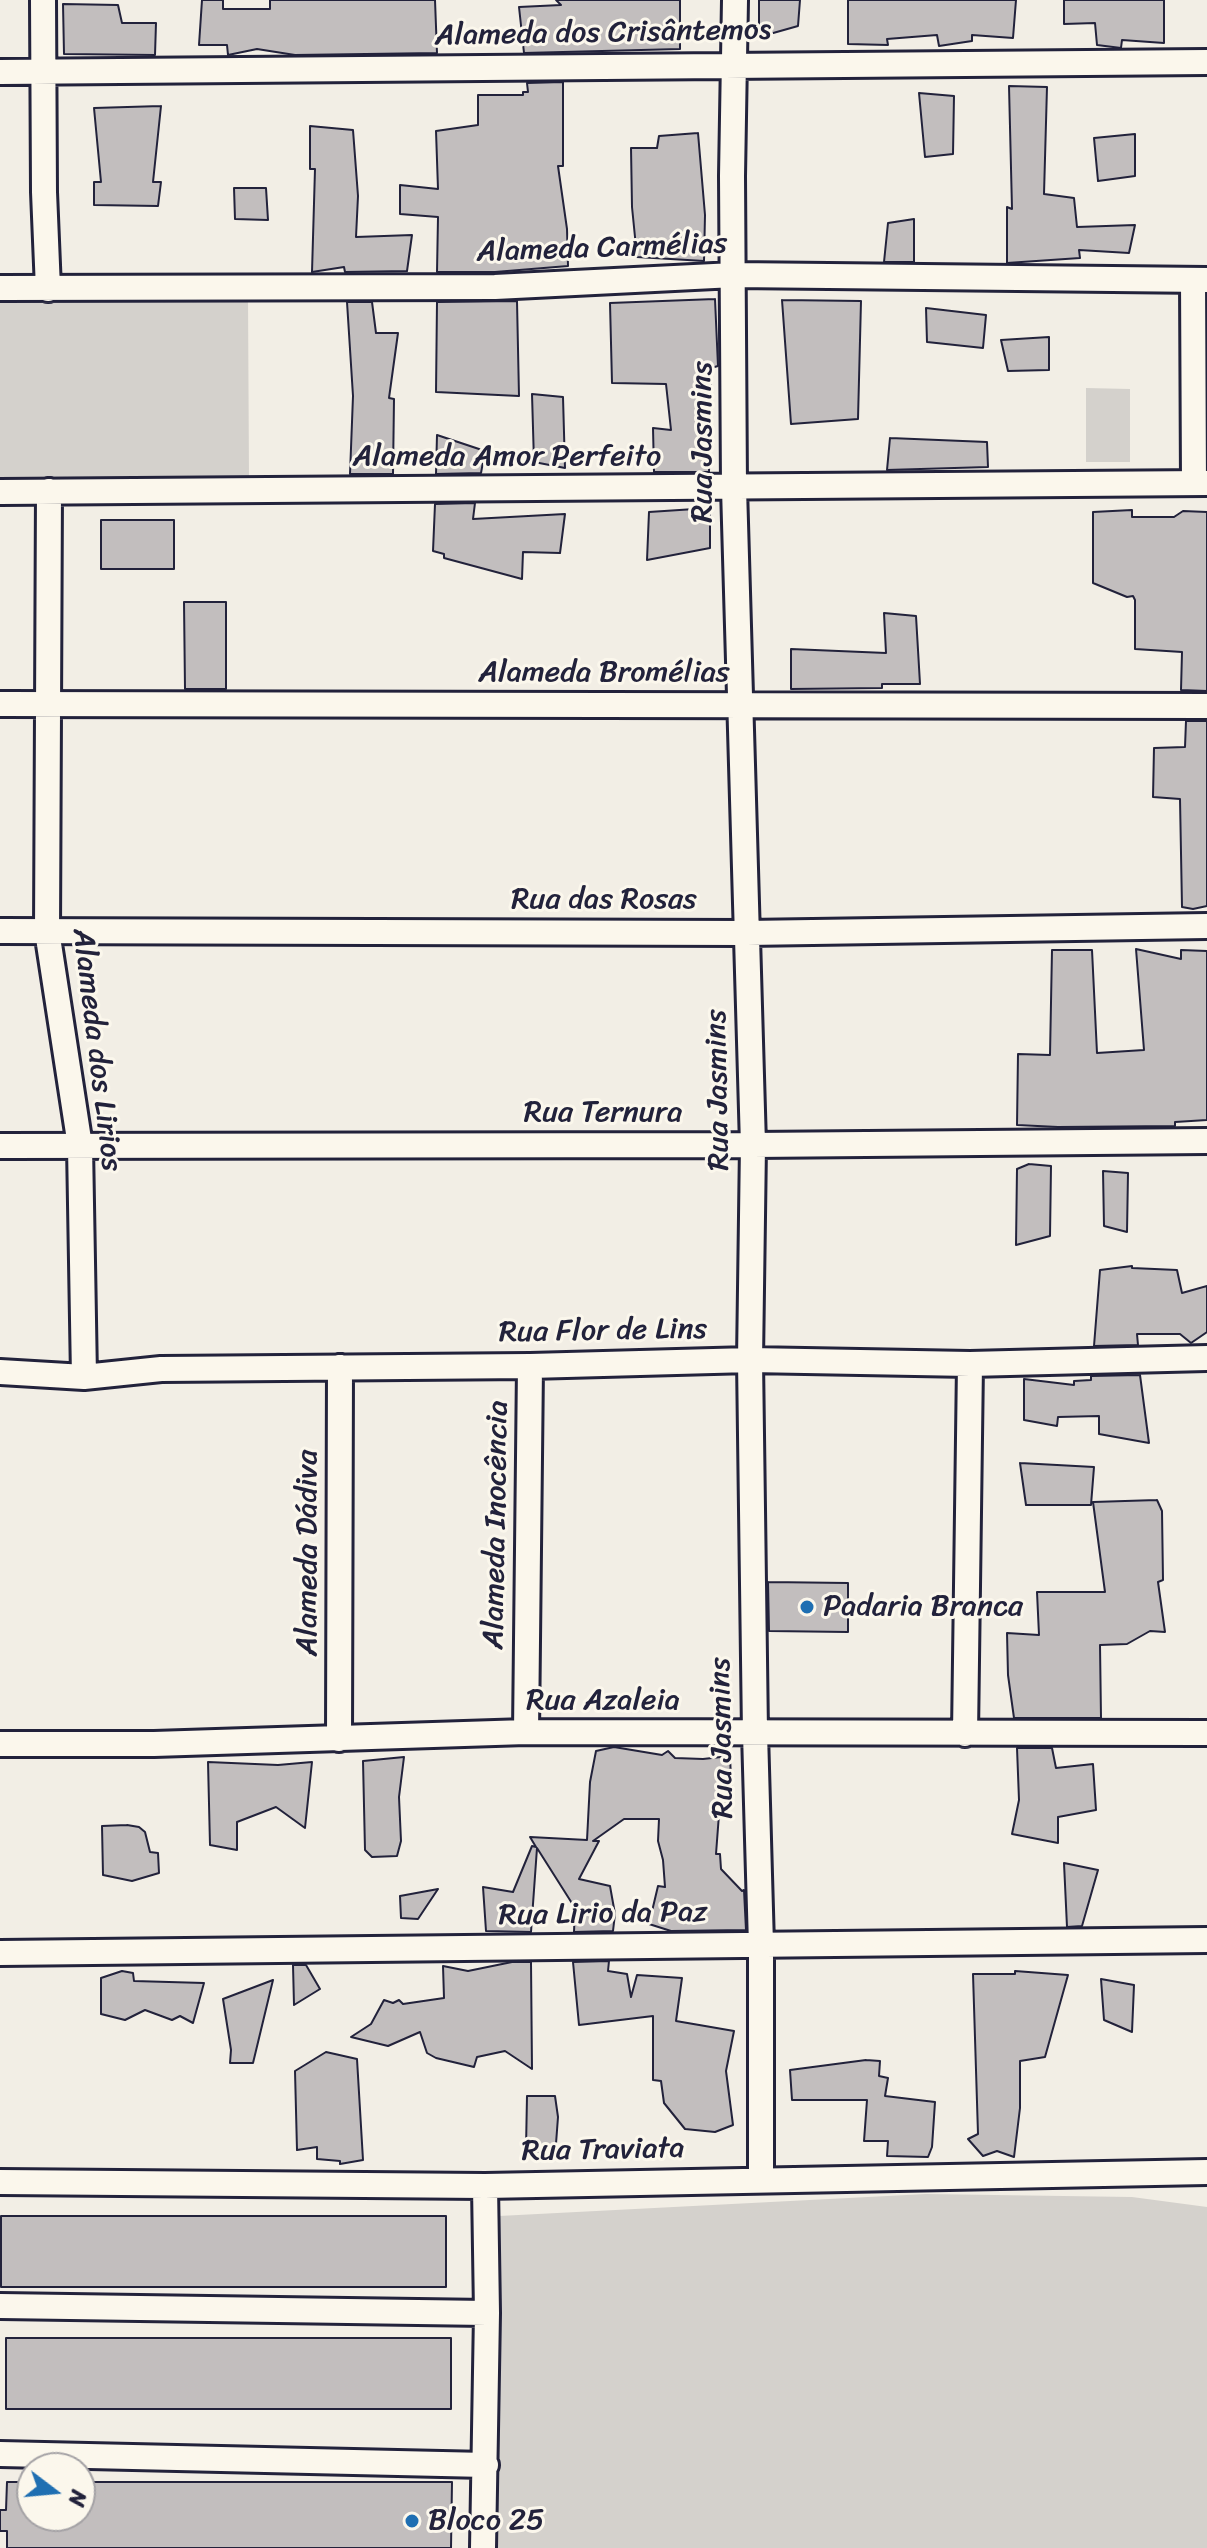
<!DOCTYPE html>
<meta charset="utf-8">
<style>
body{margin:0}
#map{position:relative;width:1207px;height:2548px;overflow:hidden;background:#f2eee5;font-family:Sriracha,sans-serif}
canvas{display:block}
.north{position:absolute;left:16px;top:2452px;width:80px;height:80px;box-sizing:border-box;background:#fbf7ec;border:2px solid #a4a2a5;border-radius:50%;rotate:106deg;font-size:22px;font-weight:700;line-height:32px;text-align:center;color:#22223b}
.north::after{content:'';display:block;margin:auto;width:28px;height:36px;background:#1f6fb2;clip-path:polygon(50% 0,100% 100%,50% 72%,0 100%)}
</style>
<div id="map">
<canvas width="1207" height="2548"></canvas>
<div class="north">N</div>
</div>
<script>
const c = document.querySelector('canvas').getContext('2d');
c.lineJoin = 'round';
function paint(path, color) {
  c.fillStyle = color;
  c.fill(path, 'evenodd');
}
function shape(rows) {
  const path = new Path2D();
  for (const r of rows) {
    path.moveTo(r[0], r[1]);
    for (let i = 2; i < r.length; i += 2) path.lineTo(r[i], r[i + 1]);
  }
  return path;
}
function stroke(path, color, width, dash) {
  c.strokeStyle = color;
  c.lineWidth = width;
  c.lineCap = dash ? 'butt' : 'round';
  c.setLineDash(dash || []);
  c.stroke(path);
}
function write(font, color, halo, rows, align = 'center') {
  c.font = font + ' Sriracha,sans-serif';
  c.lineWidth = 6;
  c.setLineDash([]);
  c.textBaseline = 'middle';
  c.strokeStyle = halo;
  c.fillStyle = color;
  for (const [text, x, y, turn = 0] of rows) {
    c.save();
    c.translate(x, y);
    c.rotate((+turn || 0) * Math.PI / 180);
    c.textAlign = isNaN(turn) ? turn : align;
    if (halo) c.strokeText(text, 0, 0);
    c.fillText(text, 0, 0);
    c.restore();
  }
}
paint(shape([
 [0,296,248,297,249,479,0,484],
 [1086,388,1130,389,1130,462,1086,462],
 [926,2194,1132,2197,1207,2207,1207,2548,489,2548,499,2216]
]), '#d4d1cc');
const building = shape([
 [202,0,223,0,223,9,270,9,270,0,435,0,437,53,295,55,257,49,228,55,227,45,199,45,202,0],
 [556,0,680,0,680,49,524,53,519,7,561,5,556,0],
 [759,0,800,0,798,26,759,37,759,0],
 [848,0,1016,0,1013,38,972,35,972,41,939,46,937,35,887,39,888,45,848,44,848,0],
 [1064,0,1164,0,1164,43,1122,40,1121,48,1097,45,1095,23,1064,24,1064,0],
 [63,4,118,5,122,23,156,23,155,55,64,54,63,4],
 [563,82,563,166,558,166,567,229,568,266,495,272,437,272,438,217,400,214,400,185,438,189,436,131,478,125,478,95,523,95,523,92,528,92,527,83,563,82],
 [1009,86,1047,87,1044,194,1074,198,1077,227,1135,225,1129,253,1079,250,1080,258,1007,263,1007,207,1012,209,1009,86],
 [919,93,954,96,953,154,925,157,919,93],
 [161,106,153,182,161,182,158,206,94,205,94,182,101,182,94,108,161,106],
 [310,126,353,130,358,196,356,237,412,235,407,271,345,272,344,267,312,272,315,169,310,169,310,126],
 [698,133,705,215,704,261,637,257,632,207,631,148,657,148,659,136,698,133],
 [1135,134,1135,176,1098,181,1094,138,1135,134],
 [234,188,266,188,268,220,235,219,234,188],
 [914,219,914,262,884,262,888,223,914,219],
 [715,299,718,366,711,368,709,472,654,472,653,428,671,430,666,384,612,383,610,303,715,299],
 [782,300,861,301,858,419,791,424,782,300],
 [517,301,519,396,436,392,437,302,517,301],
 [347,302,372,302,376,333,398,333,389,398,394,399,393,474,350,474,353,396,347,302],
 [926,308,986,315,983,348,927,342,926,308],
 [1049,337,1049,370,1008,371,1001,340,1049,337],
 [532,394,563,397,565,468,534,462,532,394],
 [437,435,485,451,481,473,436,474,437,435],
 [890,438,987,442,988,467,887,470,890,438],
 [475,503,473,519,565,514,560,553,523,552,522,579,444,558,444,554,433,551,435,504,475,503],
 [710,508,710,548,647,560,649,512,710,508],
 [1132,510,1132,517,1174,517,1183,511,1207,512,1207,691,1181,690,1182,652,1135,649,1135,600,1133,596,1127,597,1093,583,1093,512,1132,510],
 [101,520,174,520,174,569,101,569,101,520],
 [184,602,226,602,226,689,185,689,184,602],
 [884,613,916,616,920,684,882,684,882,688,791,689,791,649,886,653,884,613],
 [1186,721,1207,721,1207,906,1193,909,1182,907,1180,799,1153,797,1154,748,1185,747,1186,721],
 [1136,949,1181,959,1181,950,1207,951,1207,1120,1175,1122,1175,1126,1058,1127,1017,1125,1018,1054,1050,1055,1052,950,1092,950,1097,1053,1144,1050,1136,949],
 [1029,1164,1051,1166,1050,1236,1016,1245,1017,1169,1029,1164],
 [1103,1171,1128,1173,1127,1232,1104,1226,1103,1171],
 [1132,1266,1132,1268,1177,1270,1182,1293,1207,1286,1207,1332,1191,1343,1180,1334,1137,1334,1138,1345,1094,1346,1100,1270,1132,1266],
 [1140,1375,1149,1443,1099,1434,1099,1416,1058,1417,1057,1426,1024,1420,1024,1379,1074,1385,1074,1381,1091,1380,1091,1376,1140,1375],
 [1020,1463,1094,1467,1091,1505,1026,1505,1020,1463],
 [1157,1500,1162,1511,1163,1580,1158,1582,1165,1632,1150,1631,1127,1644,1100,1645,1101,1718,1014,1718,1008,1675,1007,1633,1039,1635,1037,1592,1105,1592,1093,1502,1157,1500],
 [768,1582,848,1583,848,1632,769,1631,768,1582],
 [614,1747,662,1755,668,1751,675,1758,703,1759,730,1756,732,1802,720,1801,716,1854,720,1854,721,1869,742,1891,744,1890,746,1930,671,1931,649,1924,658,1886,665,1887,663,1860,658,1841,659,1819,624,1819,593,1841,599,1841,579,1879,610,1886,615,1914,613,1931,574,1932,575,1908,537,1848,531,1932,486,1931,483,1887,513,1892,532,1846,536,1847,530,1837,587,1840,590,1782,596,1751,614,1747],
 [1017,1748,1052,1748,1056,1768,1093,1764,1096,1810,1058,1817,1058,1843,1012,1834,1019,1800,1017,1748],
 [404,1757,399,1797,401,1841,397,1856,372,1857,365,1850,363,1761,404,1757],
 [208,1762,278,1765,312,1762,305,1828,276,1807,237,1822,237,1850,210,1845,208,1762],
 [127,1825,139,1827,145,1832,150,1852,158,1853,159,1873,132,1881,103,1875,102,1826,127,1825],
 [1064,1863,1098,1870,1082,1926,1067,1927,1064,1863],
 [438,1889,418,1919,401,1918,400,1896,438,1889],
 [609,1961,608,1971,627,1974,631,1997,637,1975,682,1978,676,2021,734,2031,726,2071,733,2125,715,2132,685,2129,664,2103,661,2081,653,2080,653,2016,579,2025,573,1962,609,1961],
 [512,1962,531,1962,532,2069,505,2051,477,2057,474,2067,436,2058,427,2053,420,2032,388,2046,351,2037,371,2024,384,2000,393,2003,399,2000,403,2004,444,1998,443,1966,468,1971,512,1962],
 [293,1965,306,1965,320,1989,294,2005,293,1965],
 [122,1971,133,1973,134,1981,204,1983,193,2023,180,2016,172,2020,145,2010,125,2020,101,2014,101,1978,122,1971],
 [1015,1971,1068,1975,1045,2057,1020,2061,1020,2108,1014,2157,997,2151,983,2156,968,2139,978,2134,973,1974,1015,1974,1015,1971],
 [1101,1979,1134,1985,1132,2032,1104,2020,1101,1979],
 [273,1980,253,2063,230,2063,231,2050,223,1999,273,1980],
 [326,2052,357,2059,363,2160,340,2164,340,2161,317,2159,317,2147,297,2150,295,2071,326,2052],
 [866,2060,880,2061,879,2076,888,2078,885,2096,935,2102,932,2147,928,2157,887,2156,888,2141,864,2141,867,2100,792,2100,790,2070,866,2060],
 [527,2096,555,2096,558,2117,555,2157,526,2148,527,2096],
 [1,2216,446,2216,446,2287,1,2287,1,2216],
 [6,2338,451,2338,451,2409,6,2409,6,2338],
 [7,2482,32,2482,32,2516,80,2516,80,2482,452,2482,451,2548,7,2548,7,2531,0,2531,0,2510,6,2510,7,2482]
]);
paint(building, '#c2bebe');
stroke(building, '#22223b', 2);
const street = shape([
 [43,0,44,192,48,289],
 [735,0,732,176,734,488,753,1145,750,1360,755,1733,761,1945,761,2179],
 [0,72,1207,62],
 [1193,280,1194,483],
 [0,288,495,287,734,275,1207,280],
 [49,491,47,931,80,1146,84,1377],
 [0,492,1207,483],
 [0,704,1207,706],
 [0,931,747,933,1207,926],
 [0,1146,753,1145,1207,1141],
 [0,1372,84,1377,161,1369,530,1366,750,1360,970,1364,1207,1358],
 [526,1732,530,1366],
 [965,1734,970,1364],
 [339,1739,340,1367],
 [0,1744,154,1744,526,1732,1207,1733],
 [0,1953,1207,1940],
 [0,2182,485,2186,1207,2172],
 [0,2306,487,2313],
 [0,2454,486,2465],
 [483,2548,487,2313,485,2186]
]);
stroke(street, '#22223b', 30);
stroke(street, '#fbf7ec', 24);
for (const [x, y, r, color] of [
 [807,1607,8,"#1f6fb2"],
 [412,2521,8,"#1f6fb2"]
]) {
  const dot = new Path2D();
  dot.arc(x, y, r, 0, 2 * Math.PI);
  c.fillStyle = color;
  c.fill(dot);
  stroke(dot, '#fbf7ec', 3);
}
write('30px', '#22223b', '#fbf7ec', [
 ["Alameda dos Crisântemos",603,34,-1],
 ["Alameda Carmélias",602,249,-2],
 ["Rua Jasmins",703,442,-90],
 ["Alameda Amor Perfeito",507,457],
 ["Alameda Bromélias",604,673],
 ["Rua das Rosas",604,900],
 ["Alameda dos Lirios",96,1050,83],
 ["Rua Jasmins",719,1090,-91],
 ["Rua Ternura",603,1113],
 ["Rua Flor de Lins",603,1332,-1],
 ["Alameda Inocência",497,1525,-89],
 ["Alameda Dádiva",308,1553,-90],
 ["Rua Azaleia",603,1701],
 ["Rua Jasmins",723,1738,-91],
 ["Rua Lirio da Paz",603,1915,-1],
 ["Rua Traviata",603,2151,-1]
]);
write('30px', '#22223b', '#fbf7ec', [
 ["Padaria Branca",823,1607],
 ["Bloco 25",428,2521]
], 'left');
</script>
